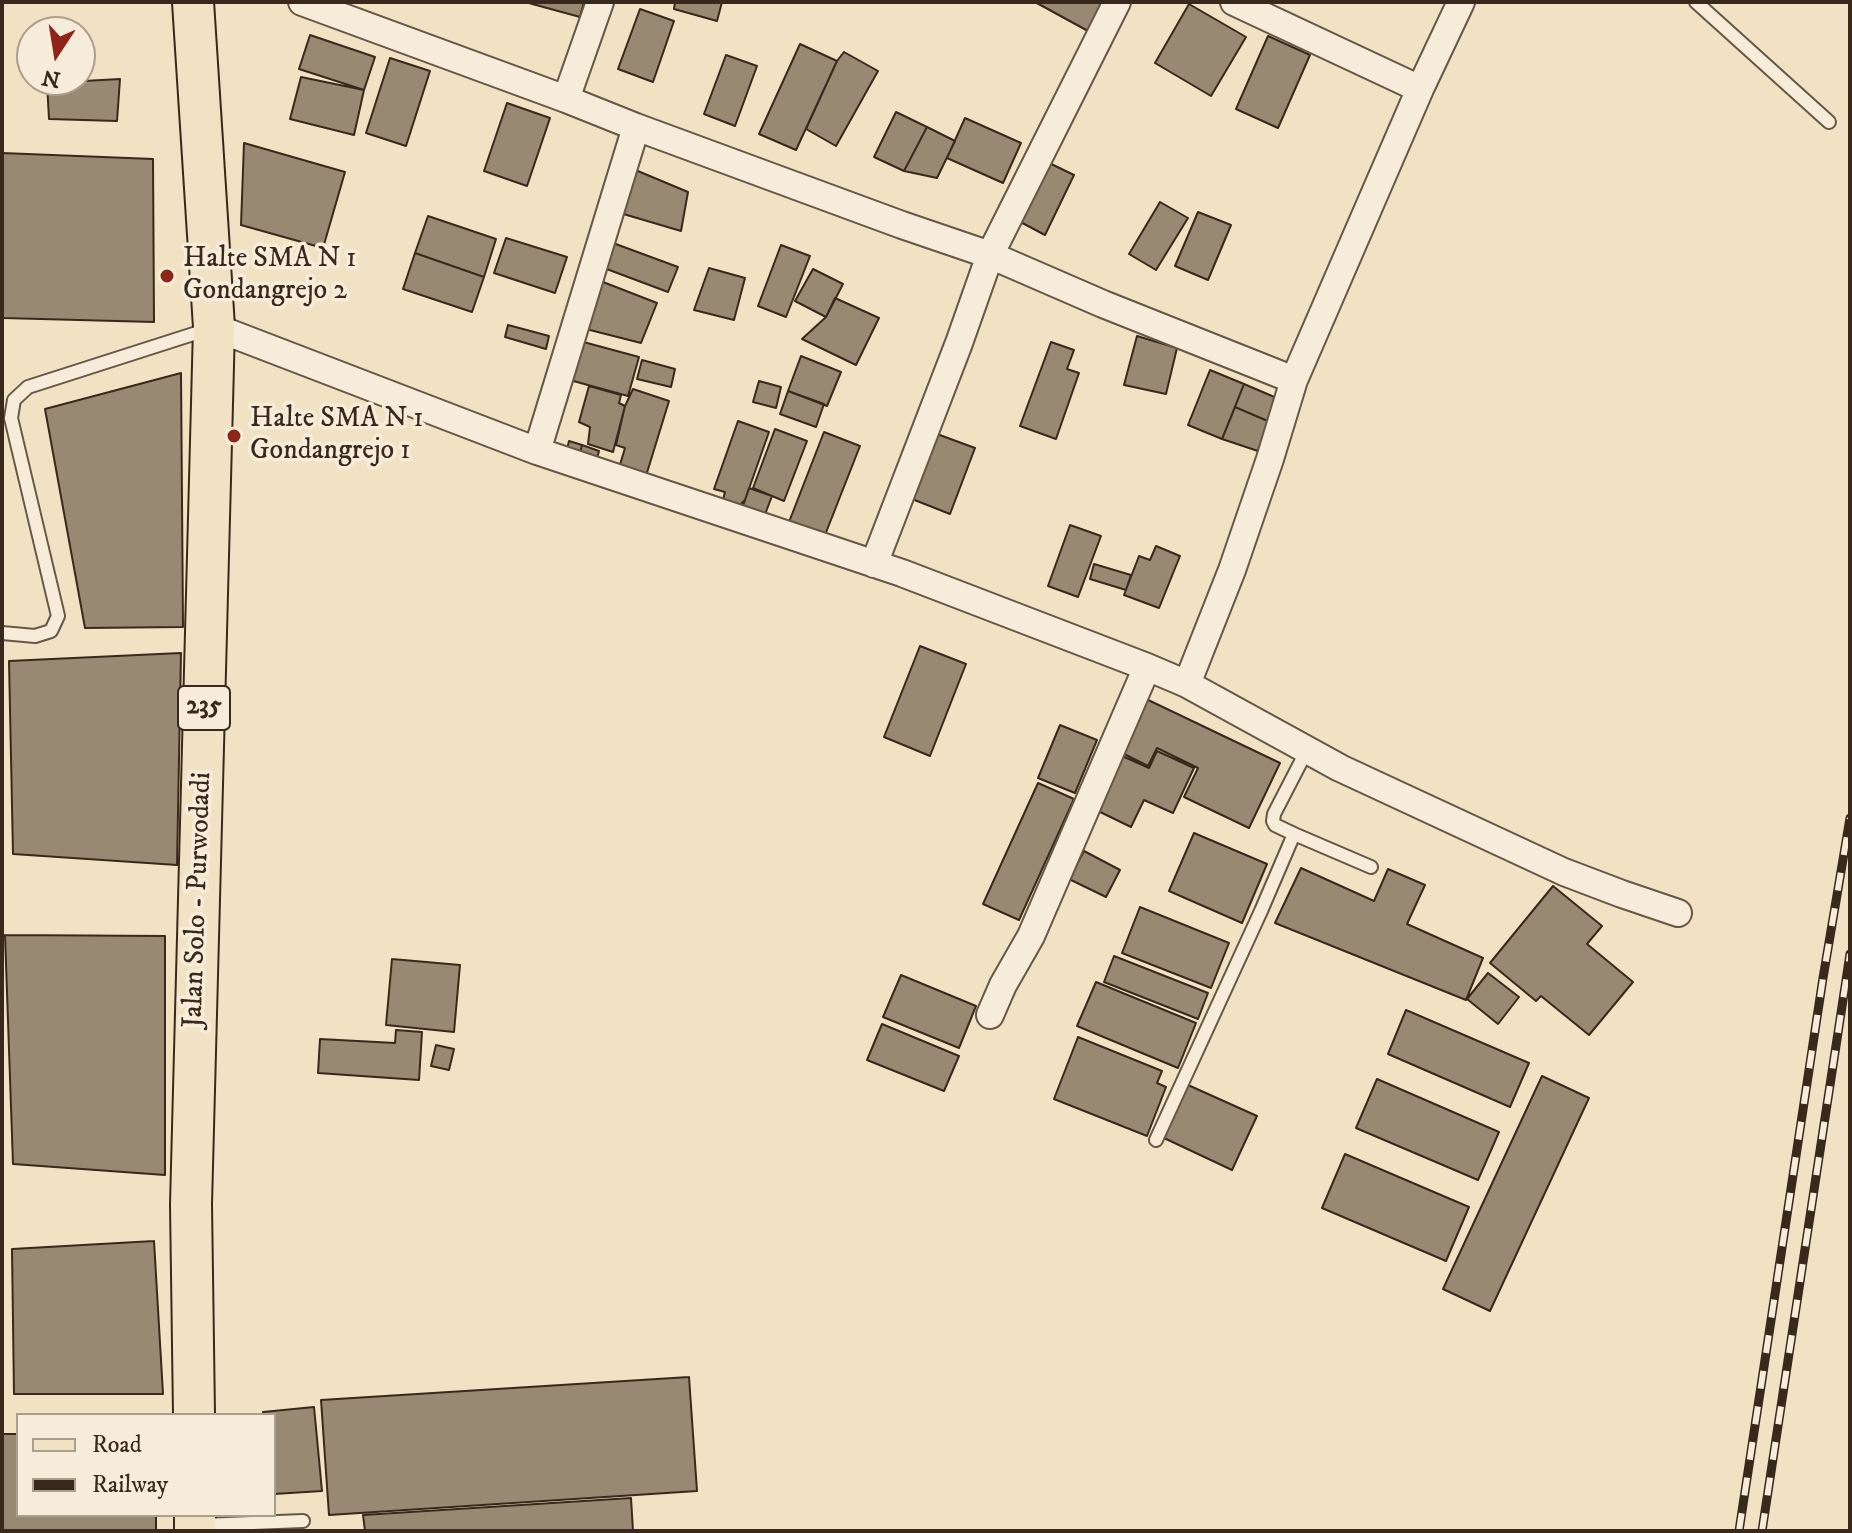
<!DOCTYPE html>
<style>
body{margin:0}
#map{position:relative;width:1852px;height:1533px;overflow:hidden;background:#f1e2c4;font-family:"IM FELL DW Pica",serif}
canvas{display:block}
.frame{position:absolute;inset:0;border:4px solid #38291c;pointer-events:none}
.legend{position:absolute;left:16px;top:1413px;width:260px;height:104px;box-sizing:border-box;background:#f6ecd9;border:2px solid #aa9e8d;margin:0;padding:10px 14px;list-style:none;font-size:24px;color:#38291c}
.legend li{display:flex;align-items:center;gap:16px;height:40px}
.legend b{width:40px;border:2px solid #aa9e8d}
.north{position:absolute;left:16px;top:16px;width:80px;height:80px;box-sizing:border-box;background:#f6ecd9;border:2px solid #aa9e8d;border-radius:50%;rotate:192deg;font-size:22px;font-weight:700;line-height:32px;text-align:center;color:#38291c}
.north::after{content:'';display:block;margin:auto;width:28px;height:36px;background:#8f2418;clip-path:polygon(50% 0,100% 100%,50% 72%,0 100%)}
</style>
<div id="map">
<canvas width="1852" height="1533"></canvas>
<div class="frame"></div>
<ul class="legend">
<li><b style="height:10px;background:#f1e2c4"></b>Road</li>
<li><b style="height:10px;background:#38291c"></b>Railway</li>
</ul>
<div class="north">N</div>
</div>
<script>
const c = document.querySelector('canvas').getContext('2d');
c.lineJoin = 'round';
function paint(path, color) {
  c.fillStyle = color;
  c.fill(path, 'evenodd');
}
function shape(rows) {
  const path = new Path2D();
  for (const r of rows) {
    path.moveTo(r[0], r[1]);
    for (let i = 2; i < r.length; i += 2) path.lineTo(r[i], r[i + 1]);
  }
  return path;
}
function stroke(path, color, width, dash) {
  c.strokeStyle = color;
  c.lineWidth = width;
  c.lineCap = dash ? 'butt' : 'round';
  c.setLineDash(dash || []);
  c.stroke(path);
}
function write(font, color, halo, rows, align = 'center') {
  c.font = font + ' "IM FELL DW Pica",serif';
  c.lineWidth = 7;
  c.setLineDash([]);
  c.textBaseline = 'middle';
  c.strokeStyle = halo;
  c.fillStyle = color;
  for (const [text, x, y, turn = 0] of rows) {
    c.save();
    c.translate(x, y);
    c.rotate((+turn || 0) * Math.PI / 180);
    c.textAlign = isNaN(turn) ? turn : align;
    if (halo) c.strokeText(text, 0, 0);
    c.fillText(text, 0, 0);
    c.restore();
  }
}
const building = shape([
 [525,2,584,2,580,17,525,2],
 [675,2,722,2,717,21,674,9,675,2],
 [1035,2,1104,2,1088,31,1035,2],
 [1189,4,1246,37,1211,96,1155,63,1189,4],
 [640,9,674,21,653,82,618,69,640,9],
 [310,35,375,57,364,90,299,69,310,35],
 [1268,36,1310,55,1278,128,1236,109,1268,36],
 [800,44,837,61,796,150,759,134,800,44],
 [844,52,878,71,836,146,806,129,837,61,844,52],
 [726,55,757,66,735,126,704,114,726,55],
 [390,58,430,71,406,146,366,133,390,58],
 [301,77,364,90,354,135,290,119,301,77],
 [120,79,117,121,49,119,47,83,120,79],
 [507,103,550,118,527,186,484,171,507,103],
 [896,112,927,127,904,171,874,157,896,112],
 [965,118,1021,143,1003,183,947,158,965,118],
 [927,127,955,141,937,178,904,171,927,127],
 [244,143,345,172,323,248,241,225,244,143],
 [2,153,153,159,154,322,3,318,2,153],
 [1043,160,1074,175,1045,235,1013,218,1043,160],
 [633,169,688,192,681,231,620,213,633,169],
 [1160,202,1188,218,1156,270,1129,254,1160,202],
 [1198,212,1231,225,1208,280,1175,266,1198,212],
 [428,216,496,239,484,277,415,253,428,216],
 [506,238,567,257,555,293,494,273,506,238],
 [613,243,678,267,668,292,604,268,613,243],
 [781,245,810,256,786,317,758,306,781,245],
 [415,253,484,277,472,312,403,289,415,253],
 [709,268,745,278,734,320,694,310,709,268],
 [813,269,843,284,826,317,795,301,813,269],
 [603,282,657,303,641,343,582,328,603,282],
 [835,298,879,318,856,365,802,339,826,317,835,298],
 [508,325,549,336,546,349,505,337,508,325],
 [1137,336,1177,348,1166,394,1124,385,1137,336],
 [576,340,639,357,628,396,566,379,576,340],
 [1051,342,1074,350,1067,369,1079,373,1056,439,1020,426,1051,342],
 [801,356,841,372,827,406,788,391,801,356],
 [642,360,675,369,671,387,637,379,642,360],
 [1210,370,1244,384,1222,439,1188,425,1210,370],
 [181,373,183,627,85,628,45,409,181,373],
 [759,381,781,387,776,408,753,402,759,381],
 [1244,384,1279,399,1270,422,1235,407,1244,384],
 [589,386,621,395,619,403,625,406,613,452,588,444,590,427,579,422,589,386],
 [633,389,669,401,646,476,619,468,625,448,616,445,625,406,633,389],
 [788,391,824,404,816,427,780,414,788,391],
 [1235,407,1270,422,1258,451,1222,439,1235,407],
 [738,421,769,432,745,500,739,506,723,500,725,492,714,489,738,421],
 [775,429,807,441,784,501,753,488,775,429],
 [824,432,860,446,825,535,789,522,824,432],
 [937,434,975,448,950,514,912,499,937,434],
 [569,441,582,445,578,461,565,457,569,441],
 [582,445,599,451,595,466,578,461,582,445],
 [749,488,772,496,764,517,742,509,749,488],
 [1070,525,1101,536,1078,597,1048,586,1070,525],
 [1156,546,1180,556,1159,608,1124,595,1139,556,1150,560,1156,546],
 [1094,564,1131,575,1126,590,1090,579,1094,564],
 [920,646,966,664,930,756,884,737,920,646],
 [181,653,177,865,13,854,9,661,181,653],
 [1144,698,1280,763,1249,828,1184,797,1198,768,1157,748,1148,766,1118,751,1144,698],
 [1060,725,1097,740,1075,793,1038,778,1060,725],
 [1157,751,1194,768,1173,813,1144,800,1131,827,1094,809,1120,755,1149,768,1157,751],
 [1038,783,1074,799,1019,920,983,904,1038,783],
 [1194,833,1267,864,1242,923,1169,891,1194,833],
 [1084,851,1120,870,1106,897,1069,879,1084,851],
 [1301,868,1374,901,1388,869,1425,885,1407,924,1483,958,1466,1000,1275,923,1301,868],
 [1553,886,1602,926,1587,944,1633,982,1589,1035,1541,996,1536,1001,1490,963,1553,886],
 [1140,907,1229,943,1211,988,1122,953,1140,907],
 [5,935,165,936,165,1175,13,1164,5,935],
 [1114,956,1208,993,1198,1019,1104,982,1114,956],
 [392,959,460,965,454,1032,386,1025,392,959],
 [1488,973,1519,997,1498,1024,1467,999,1488,973],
 [901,975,976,1006,959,1048,883,1017,901,975],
 [1096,982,1196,1023,1178,1068,1077,1026,1096,982],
 [1406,1010,1529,1063,1510,1107,1388,1054,1406,1010],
 [882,1024,959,1056,944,1091,867,1060,882,1024],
 [396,1030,422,1032,419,1080,318,1073,320,1039,395,1043,396,1030],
 [1078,1037,1162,1071,1157,1083,1166,1087,1147,1136,1054,1099,1078,1037],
 [436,1045,454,1049,449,1070,431,1066,436,1045],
 [1542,1076,1589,1098,1490,1311,1443,1289,1542,1076],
 [1377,1079,1499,1132,1478,1180,1356,1128,1377,1079],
 [1188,1085,1257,1116,1232,1170,1164,1138,1188,1085],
 [1345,1154,1469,1207,1446,1261,1322,1208,1345,1154],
 [154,1241,163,1394,14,1394,12,1249,154,1241],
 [689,1377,697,1491,329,1515,321,1400,689,1377],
 [314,1407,322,1491,274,1494,274,1415,263,1415,263,1412,314,1407],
 [2,1434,18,1434,18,1515,156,1515,156,1531,2,1531,2,1434],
 [631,1498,633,1531,365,1531,363,1515,631,1498]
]);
paint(building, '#988973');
stroke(building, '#38291c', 2);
const service = shape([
 [1696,2,1829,122],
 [2,633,35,636,51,631,58,616,11,418,14,400,28,387,209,329],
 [1294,834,1275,825,1273,821,1274,814,1307,750],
 [1156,1140,1261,911,1294,834,1371,867],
 [202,1525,303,1521]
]);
const minor = shape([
 [302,2,566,99,636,127,902,225,990,255,1117,2],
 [1234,2,1420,89,1461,2],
 [566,99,600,2],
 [214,327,537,451,902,573,1147,667,1187,684,1340,768,1564,872,1622,894,1678,913],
 [1294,380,1420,89],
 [537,451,636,127],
 [874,564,959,343,990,255,1103,304,1294,380,1270,459,1232,570,1187,684],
 [990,1015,1003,985,1031,936,1147,667]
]);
const primary = shape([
 [193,2,214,327,191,1204,194,1415],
 [195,1531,195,1515]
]);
stroke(service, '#665746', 16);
stroke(minor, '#665746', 30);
stroke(primary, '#38291c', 44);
stroke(service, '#f6ecd9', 12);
stroke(minor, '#f6ecd9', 26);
stroke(primary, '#f1e2c4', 40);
const rail = shape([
 [1739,1531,1823,978,1850,818],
 [1762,1531,1850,954]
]);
stroke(rail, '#38291c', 9);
stroke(rail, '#f6ecd9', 6, [18]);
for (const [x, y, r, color] of [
 [167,276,8,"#8f2418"],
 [234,436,8,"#8f2418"]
]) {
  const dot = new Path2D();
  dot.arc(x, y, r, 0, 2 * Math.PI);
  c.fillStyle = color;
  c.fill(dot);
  stroke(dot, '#f6ecd9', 3);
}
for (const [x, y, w] of [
 [204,708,52]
]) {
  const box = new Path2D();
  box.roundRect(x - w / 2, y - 22, w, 44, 6);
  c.fillStyle = '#f6ecd9';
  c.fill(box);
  stroke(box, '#38291c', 2);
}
write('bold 26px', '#38291c', null, [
 ["235",204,708]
]);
write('28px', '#38291c', '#f6ecd9', [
 ["Halte SMA N 1",183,260],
 ["Gondangrejo 2",183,292],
 ["Halte SMA N 1",250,420],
 ["Gondangrejo 1",250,452]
], 'left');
write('28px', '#38291c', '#f6ecd9', [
 ["Jalan Solo - Purwodadi",199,900,-88]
]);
</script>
